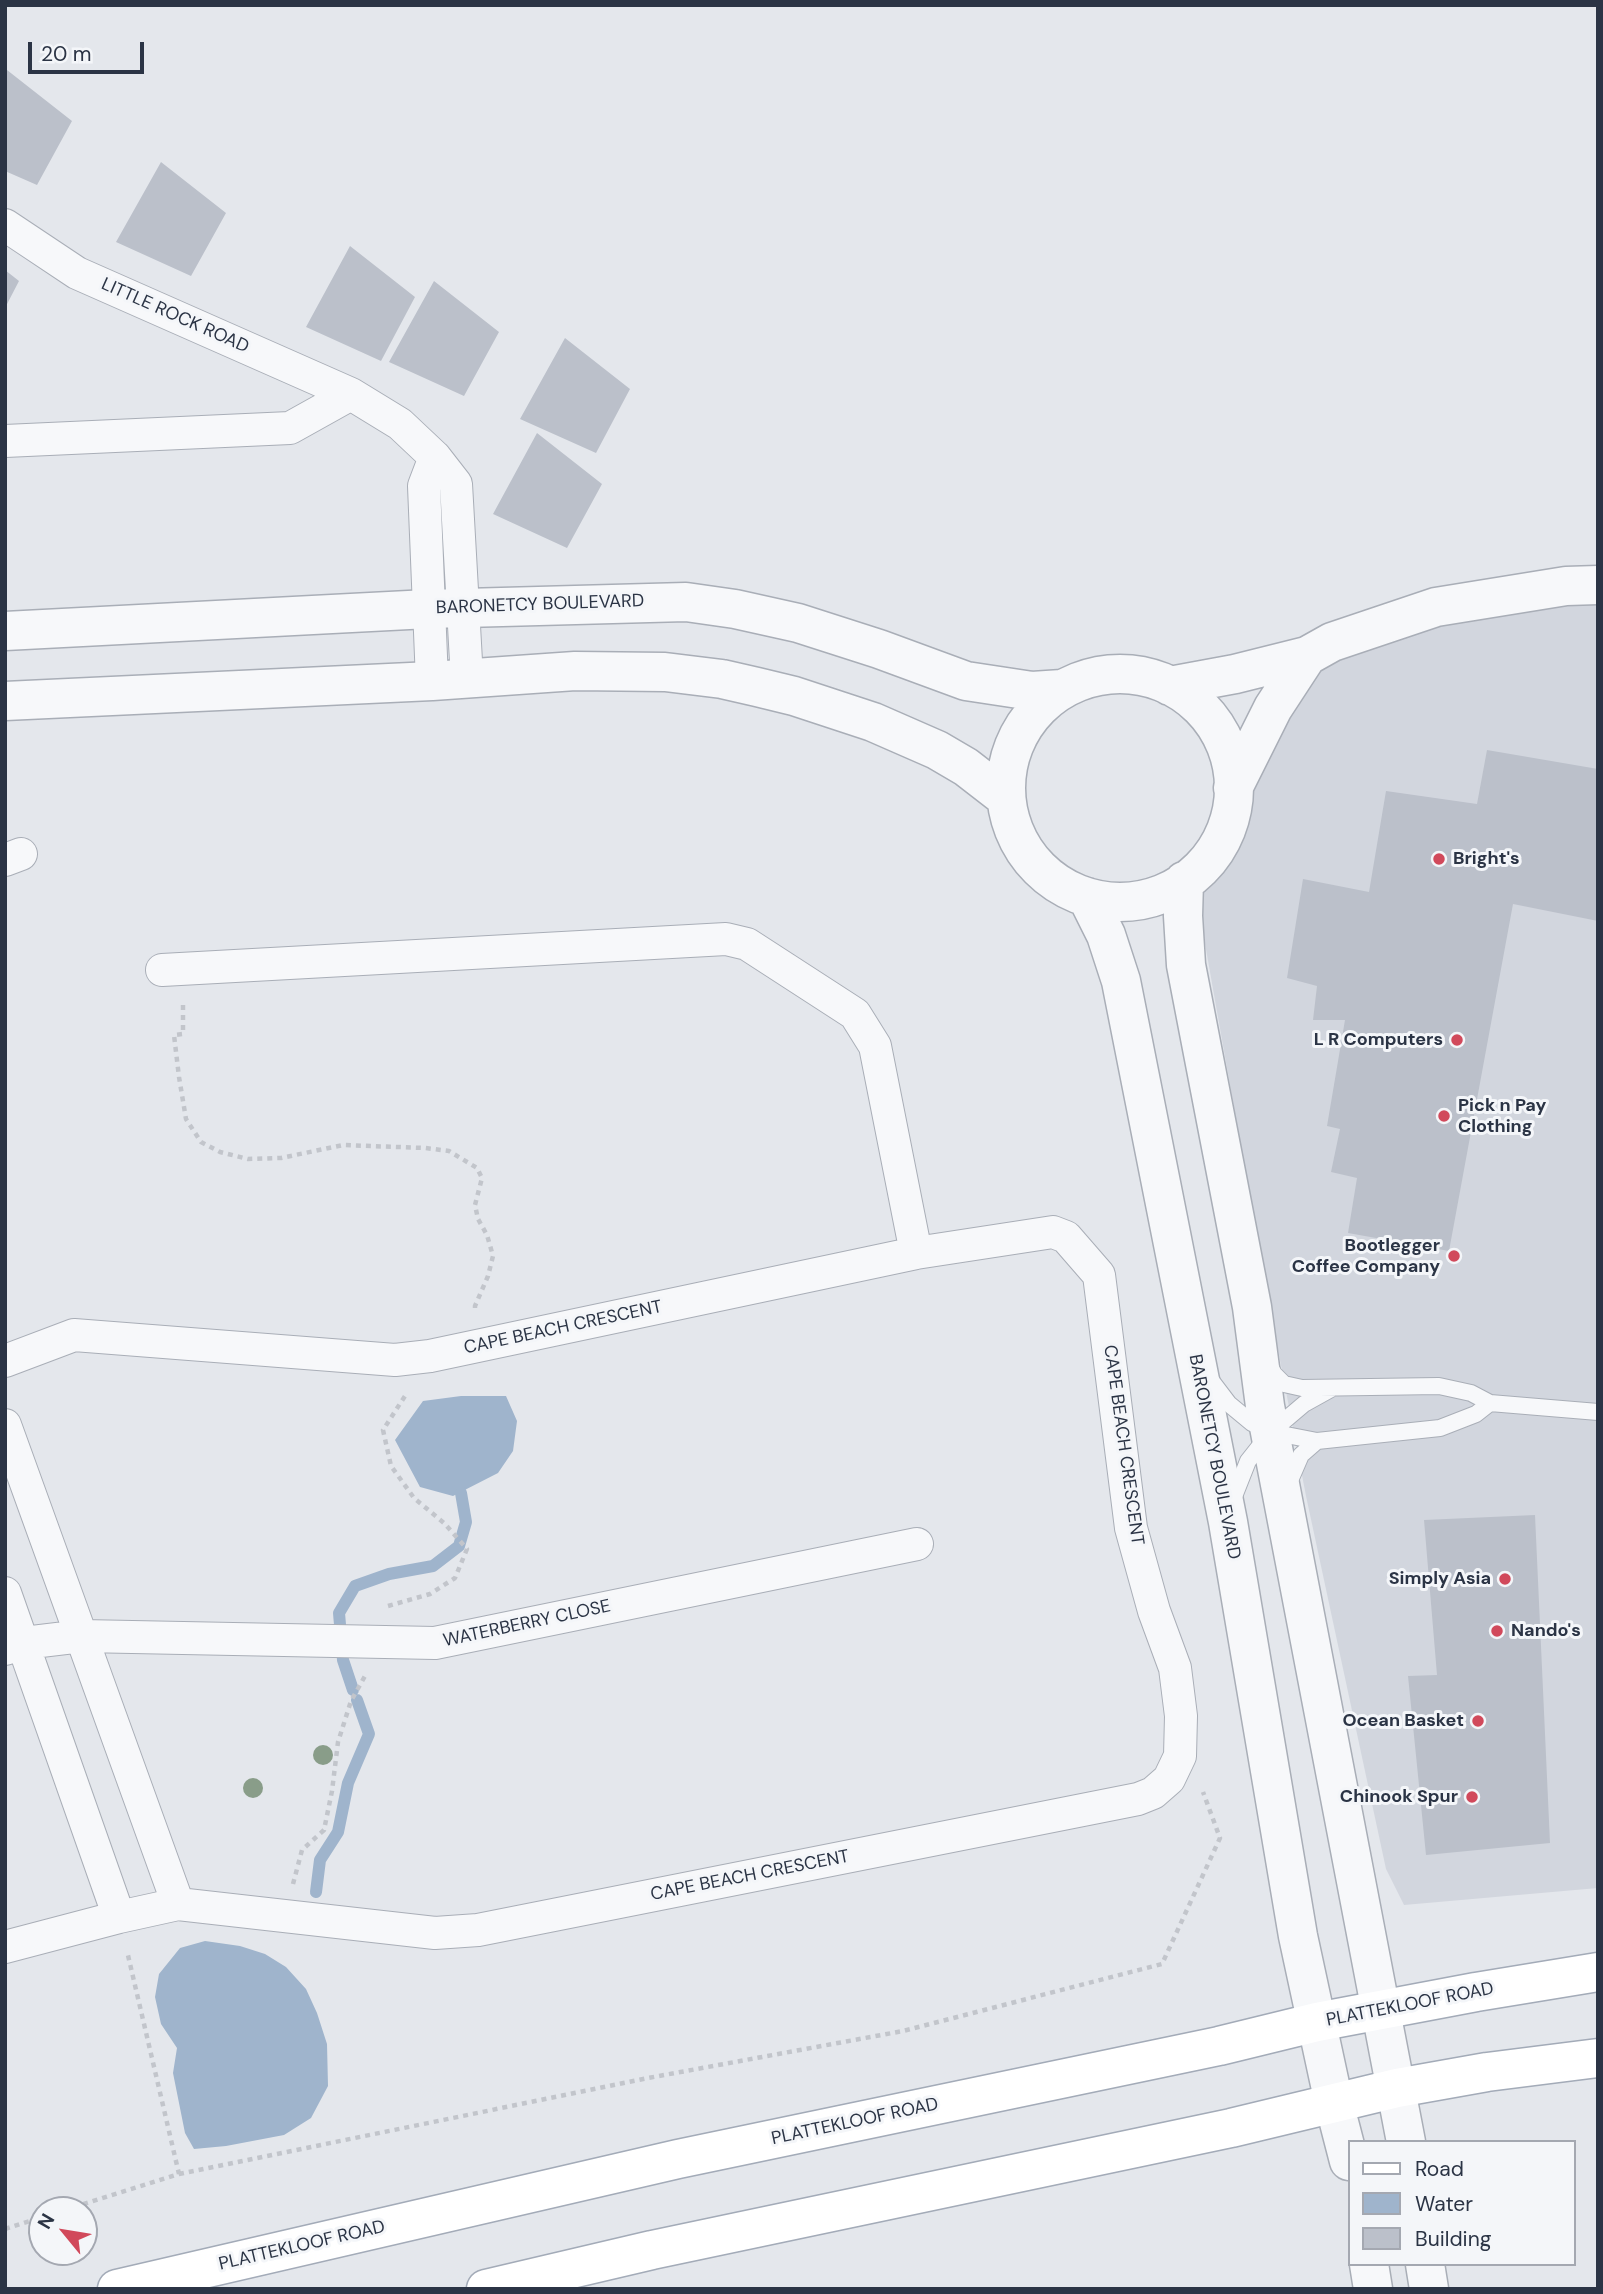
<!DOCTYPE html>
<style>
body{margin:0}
#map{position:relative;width:1603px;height:2294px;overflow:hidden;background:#e4e7ec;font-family:"DM Sans",sans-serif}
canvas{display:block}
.frame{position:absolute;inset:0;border:7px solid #2b3445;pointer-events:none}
.legend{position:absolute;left:1348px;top:2140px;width:228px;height:126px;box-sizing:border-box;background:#f4f6f9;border:2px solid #a4a8b1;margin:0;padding:9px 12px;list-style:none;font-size:21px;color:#2b3445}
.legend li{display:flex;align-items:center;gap:14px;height:35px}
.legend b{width:35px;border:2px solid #a4a8b1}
.north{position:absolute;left:28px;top:2196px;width:70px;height:70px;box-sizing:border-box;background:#f4f6f9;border:2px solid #a4a8b1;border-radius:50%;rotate:300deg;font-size:19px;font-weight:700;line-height:28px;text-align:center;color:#2b3445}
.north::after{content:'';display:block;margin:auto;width:24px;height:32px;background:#d1495b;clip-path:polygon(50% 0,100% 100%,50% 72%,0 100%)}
.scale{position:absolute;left:28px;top:42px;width:116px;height:32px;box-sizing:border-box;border:4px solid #2b3445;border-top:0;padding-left:9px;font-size:21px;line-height:24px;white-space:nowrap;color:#2b3445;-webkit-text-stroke:5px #f4f6f9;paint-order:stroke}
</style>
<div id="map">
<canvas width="1603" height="2294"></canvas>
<div class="frame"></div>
<ul class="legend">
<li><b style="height:9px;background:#fff"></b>Road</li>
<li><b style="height:19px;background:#9fb4cc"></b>Water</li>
<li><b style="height:19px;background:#bbc0ca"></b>Building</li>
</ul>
<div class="north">N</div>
<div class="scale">20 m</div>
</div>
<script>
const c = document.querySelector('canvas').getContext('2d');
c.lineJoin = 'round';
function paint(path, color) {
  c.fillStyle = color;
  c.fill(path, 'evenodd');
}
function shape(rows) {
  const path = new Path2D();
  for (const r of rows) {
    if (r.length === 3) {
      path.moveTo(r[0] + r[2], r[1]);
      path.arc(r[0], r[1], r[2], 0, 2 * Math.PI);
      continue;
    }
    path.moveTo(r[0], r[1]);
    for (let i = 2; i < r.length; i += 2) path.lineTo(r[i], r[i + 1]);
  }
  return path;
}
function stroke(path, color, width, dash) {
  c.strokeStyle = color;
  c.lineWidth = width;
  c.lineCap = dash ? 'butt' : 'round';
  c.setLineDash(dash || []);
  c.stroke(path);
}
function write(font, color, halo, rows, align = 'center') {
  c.font = font + ' "DM Sans",sans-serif';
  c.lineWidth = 6;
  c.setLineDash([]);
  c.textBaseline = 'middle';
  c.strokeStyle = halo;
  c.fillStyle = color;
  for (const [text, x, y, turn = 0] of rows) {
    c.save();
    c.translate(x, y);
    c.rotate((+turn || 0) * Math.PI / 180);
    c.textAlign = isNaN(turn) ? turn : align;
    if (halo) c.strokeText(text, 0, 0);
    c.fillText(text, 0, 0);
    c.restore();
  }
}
paint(shape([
 [1598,585,1598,1888,1404,1905,1386,1869,1306,1496,1263,1271,1193,876,1236,757,1294,663]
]), '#d2d6de');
paint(shape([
 [461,1396,506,1396,517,1421,513,1451,498,1473,453,1496,420,1487,395,1440,423,1401],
 [205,1941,240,1946,265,1954,286,1967,306,1989,317,2013,327,2044,328,2086,311,2118,284,2135,226,2146,194,2149,185,2133,173,2073,177,2048,161,2024,155,1997,159,1974,180,1948]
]), '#9fb4cc');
stroke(shape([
 [353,1690,343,1660,339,1613,355,1586,389,1574,433,1566,459,1546,466,1522,461,1493],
 [316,1892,320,1860,338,1832,348,1783,369,1734,357,1700]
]), '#9fb4cc', 12);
paint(shape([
 [7,70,72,121,37,185,5,171],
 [161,162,226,213,191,276,116,242],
 [350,246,415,297,381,361,306,327],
 [5,270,19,281,5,308],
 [434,281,499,332,464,396,389,362],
 [565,338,630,389,596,453,520,419],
 [537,433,602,484,567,548,493,514],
 [1487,750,1598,769,1598,921,1513,904,1449,1251,1348,1233,1357,1178,1331,1172,1340,1129,1327,1126,1345,1020,1313,1020,1317,986,1287,978,1303,879,1369,892,1386,791,1477,804],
 [1535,1515,1550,1843,1426,1855,1408,1676,1437,1675,1424,1520]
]), '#bbc0ca');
const service = shape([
 [1269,1365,1274,1374,1284,1384,1302,1388,1439,1386,1471,1393,1490,1403,1598,1412],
 [1210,1379,1229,1404,1252,1423,1271,1432,1317,1441,1440,1428,1476,1414,1490,1403],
 [1288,1485,1301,1455,1317,1441],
 [1233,1499,1248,1461,1271,1432,1304,1404,1331,1389]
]);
const minor = shape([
 [5,225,77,273,351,394,400,424,435,457,456,484,467,679],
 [5,441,290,428,351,394],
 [432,681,424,486,435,457],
 [5,860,21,854],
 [162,970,726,939,747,944,855,1014,875,1046,916,1253],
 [5,1361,74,1335,395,1360,430,1356,916,1253,1053,1232,1066,1237,1099,1275,1131,1528,1154,1611,1175,1668,1181,1716,1180,1756,1169,1779,1153,1793,1138,1799,478,1930,435,1933,178,1904,119,1917,5,1947],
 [5,1425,178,1904],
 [5,1593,119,1917],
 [5,1649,24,1643,82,1636,435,1643,917,1544]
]);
const tertiary = shape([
 [5,631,428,609,686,602,735,609,798,623,879,649,966,681,1032,691,1062,689],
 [1120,788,114],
 [1170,686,1235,674,1307,656,1332,642,1436,607,1566,586,1598,585],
 [5,701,432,681,575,671,665,672,722,679,757,687,794,696,873,722,937,750,966,767,1006,798],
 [1233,788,1273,708,1307,656],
 [1184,881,1183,916,1186,965,1252,1307,1265,1406,1406,2142],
 [1087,897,1106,935,1121,981,1228,1522,1298,1936,1334,2103,1349,2161],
 [1369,2264,1373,2289],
 [1425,2264,1429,2289]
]);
const primary = shape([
 [117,2289,678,2159,1219,2046,1317,2022,1476,1992,1598,1972],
 [486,2289,652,2250,1231,2128,1397,2088,1487,2072,1598,2058]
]);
stroke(service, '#a9aeb7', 18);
stroke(minor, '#a9aeb7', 34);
stroke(tertiary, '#a9aeb7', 41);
stroke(primary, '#a3abb8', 41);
stroke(shape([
 [183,1005,183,1034,174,1035,179,1077,186,1119,201,1142,220,1152,248,1159,281,1158,343,1145,425,1148,449,1151,477,1168,482,1178,475,1205,478,1219,487,1235,493,1256,488,1276,475,1306,475,1312],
 [388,1606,430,1594,455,1578,467,1549,444,1523,414,1498,391,1466,383,1430,405,1396],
 [293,1884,302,1850,324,1830,332,1791,338,1742,351,1701,365,1676],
 [179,2174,648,2078,903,2031,1162,1964,1220,1838,1203,1792],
 [64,2210,179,2174,127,1951],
 [5,2229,42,2217]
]), '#c2c5cb', 4.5, [5, 5]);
stroke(service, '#f7f8fa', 16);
stroke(minor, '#f7f8fa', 32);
stroke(tertiary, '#f7f8fa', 38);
stroke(primary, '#fff', 38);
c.fillStyle = '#899d89';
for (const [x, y] of [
 [323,1755],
 [253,1788]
]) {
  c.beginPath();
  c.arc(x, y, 10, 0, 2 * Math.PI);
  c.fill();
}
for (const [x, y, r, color] of [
 [1439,859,7,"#d1495b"],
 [1457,1040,7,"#d1495b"],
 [1444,1116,7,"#d1495b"],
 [1454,1256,7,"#d1495b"],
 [1505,1579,7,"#d1495b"],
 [1497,1631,7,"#d1495b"],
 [1478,1721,7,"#d1495b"],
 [1472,1797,7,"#d1495b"]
]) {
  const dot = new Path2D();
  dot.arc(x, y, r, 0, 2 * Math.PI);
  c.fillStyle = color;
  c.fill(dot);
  stroke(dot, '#f4f6f9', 2.5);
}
write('18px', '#2b3445', '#f4f6f9', [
 ["LITTLE ROCK ROAD",175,316,24],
 ["BARONETCY BOULEVARD",540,605,-2],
 ["CAPE BEACH CRESCENT",563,1328,-12],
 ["CAPE BEACH CRESCENT",1123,1445,82],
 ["BARONETCY BOULEVARD",1214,1457,79],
 ["WATERBERRY CLOSE",527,1624,-12],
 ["CAPE BEACH CRESCENT",750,1876,-11],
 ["PLATTEKLOOF ROAD",1410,2005,-11],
 ["PLATTEKLOOF ROAD",855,2122,-12],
 ["PLATTEKLOOF ROAD",302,2246,-13]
]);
write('bold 18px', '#2b3445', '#f4f6f9', [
 ["Bright's",1453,859,"left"],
 ["L R Computers",1443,1040],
 ["Pick n Pay",1458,1106,"left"],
 ["Clothing",1458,1127,"left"],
 ["Bootlegger",1440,1246],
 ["Coffee Company",1440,1267],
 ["Simply Asia",1491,1579],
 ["Nando's",1511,1631,"left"],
 ["Ocean Basket",1464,1721],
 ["Chinook Spur",1458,1797]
], 'right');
</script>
